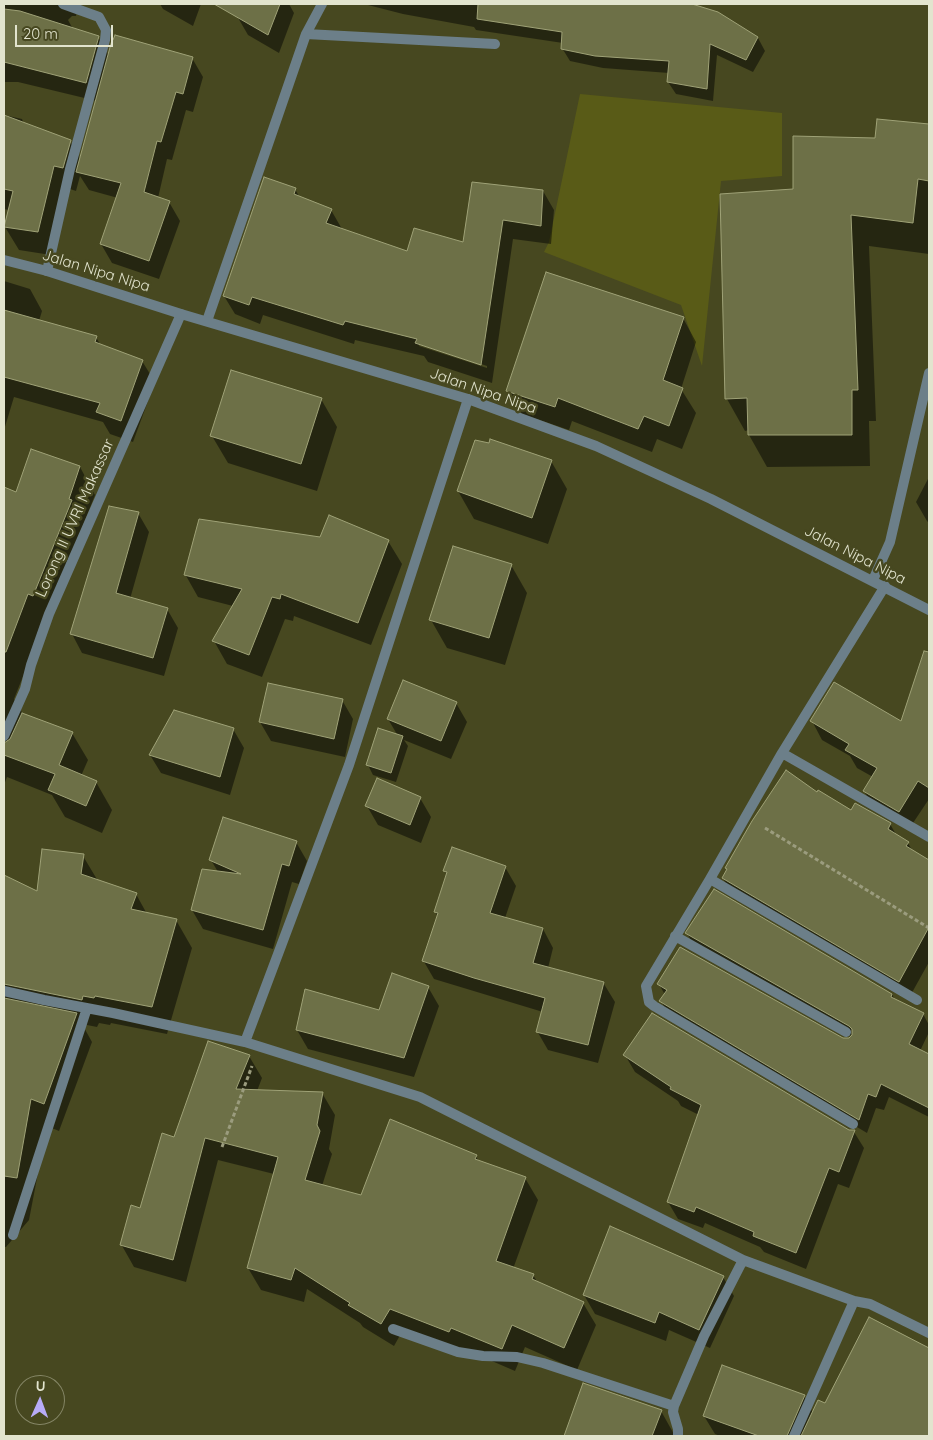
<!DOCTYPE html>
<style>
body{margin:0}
#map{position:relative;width:933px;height:1440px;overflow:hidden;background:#474820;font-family:Quicksand,sans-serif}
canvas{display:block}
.frame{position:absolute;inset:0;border:5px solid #e2e4ce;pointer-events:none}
.north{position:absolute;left:15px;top:1375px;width:50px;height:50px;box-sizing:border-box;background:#474820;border:1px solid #858666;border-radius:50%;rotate:2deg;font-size:14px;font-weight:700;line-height:20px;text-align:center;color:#e2e4ce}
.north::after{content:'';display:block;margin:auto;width:18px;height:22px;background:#b7abf7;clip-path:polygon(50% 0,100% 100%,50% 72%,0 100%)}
.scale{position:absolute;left:15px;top:25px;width:98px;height:22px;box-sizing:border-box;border:2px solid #e2e4ce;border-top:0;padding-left:6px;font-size:15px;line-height:18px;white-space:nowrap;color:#e2e4ce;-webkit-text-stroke:4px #474820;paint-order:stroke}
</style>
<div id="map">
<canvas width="933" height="1440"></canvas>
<div class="frame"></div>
<div class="north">U</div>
<div class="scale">20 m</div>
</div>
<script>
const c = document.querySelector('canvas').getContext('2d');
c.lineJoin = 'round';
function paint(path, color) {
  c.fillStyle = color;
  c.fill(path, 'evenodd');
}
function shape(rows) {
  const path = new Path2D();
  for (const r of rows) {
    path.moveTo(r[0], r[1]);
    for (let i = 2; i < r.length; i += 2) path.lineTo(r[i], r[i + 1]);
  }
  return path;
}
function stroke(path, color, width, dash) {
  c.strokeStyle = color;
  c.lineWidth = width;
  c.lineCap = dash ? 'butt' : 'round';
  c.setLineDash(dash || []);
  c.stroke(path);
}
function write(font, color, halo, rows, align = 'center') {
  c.font = font + ' Quicksand,sans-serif';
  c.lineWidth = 5;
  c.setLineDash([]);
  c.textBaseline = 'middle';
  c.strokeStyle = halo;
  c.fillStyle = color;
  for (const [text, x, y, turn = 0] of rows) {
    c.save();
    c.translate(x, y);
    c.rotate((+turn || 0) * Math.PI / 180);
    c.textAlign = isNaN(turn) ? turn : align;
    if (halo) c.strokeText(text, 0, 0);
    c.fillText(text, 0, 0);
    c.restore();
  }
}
paint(shape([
 [580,94,782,113,782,176,721,181,702,366,681,305,544,252,549,242]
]), '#595b17');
paint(shape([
 [4,4,78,4,76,16,72,16,68,20,73,29,98,37,109,56,192,58,203,77,193,112,186,110,172,160,167,159,158,198,169,202,180,221,159,279,112,263,101,244,118,198,89,190,80,176,76,191,67,188,51,255,19,250,5,227,9,210,4,209,4,115,22,119,24,124,70,141,81,160,97,101,18,82,4,82],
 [160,4,201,4,193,26,163,9],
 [244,4,289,4,294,13,279,53,248,35,237,16],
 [364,4,688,4,717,13,758,38,765,51,753,72,717,55,713,101,676,94,668,82,669,73,603,68,570,61,562,48,563,43,476,30,474,27,403,14],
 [878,121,929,126,929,254,869,246,876,421,869,421,870,466,767,467,749,435,749,430,745,431,727,399,721,195,794,190,876,139],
 [295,189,300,198,331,210,342,229,408,252,464,243,543,191,554,210,551,244,513,239,492,383,428,362,424,356,355,340,354,344,263,315,260,324,235,314,224,296],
 [419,343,487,366,487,368,419,346],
 [4,281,30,289,42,311,39,321,96,337,101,346,142,361,155,382,133,442,110,434,103,422,14,397,4,430],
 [683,318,696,342,681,389,696,413,682,449,657,439,652,452,572,421,569,430,522,414,508,391],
 [321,399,337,427,317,491,228,463,212,436],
 [31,453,80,467,95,495,14,699,23,714,72,733,88,760,81,776,96,782,112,810,102,833,65,817,52,795,7,777,4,785,4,530],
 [551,461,567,489,548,544,474,519,458,491],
 [929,477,929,523,927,521,916,502],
 [138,513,149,532,130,599,167,609,178,628,164,676,82,653,72,634],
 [321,538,388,541,402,564,371,645,294,616,293,621,285,619,262,677,227,664,214,641,233,606,198,597,185,574],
 [511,565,527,593,505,665,447,648,431,620],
 [929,647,929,799,909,829,875,809,864,791,873,777,857,768,850,756,822,740,812,721,902,723],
 [342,700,353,719,345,757,271,741,260,722],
 [456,703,467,722,451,759,404,740,408,746,396,782,373,775,368,765,398,736,388,719],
 [233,729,244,748,230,795,161,773,150,755],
 [818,793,851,812,890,824,897,836,908,843,913,852,929,862,929,962,909,998,733,896,723,878],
 [420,798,431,817,421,843,378,825,367,806],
 [296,842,307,861,299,884,292,882,273,949,203,929,192,910,218,872,211,860],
 [83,856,98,881,136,894,147,914,176,920,192,948,167,1034,111,1023,110,1025,99,1023,97,1027,82,1024,92,1042,59,1131,47,1126,29,1220,6,1247,4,1247,4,876,38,893],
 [505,867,516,886,505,918,543,929,553,948,548,968,604,984,615,1002,598,1063,548,1050,537,1031,543,1012,434,979,423,960,438,917,435,911,447,875,445,871],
 [687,933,892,994,895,1001,923,1014,929,1025,929,1032,920,1051,929,1055,929,1117,889,1097,884,1110,876,1108,867,1133,669,1015,661,1001,665,995,659,984,842,1039,850,1039,852,1036,695,948],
 [428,987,439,1006,414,1077,308,1049,297,1030,379,1011],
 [625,1055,854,1132,864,1148,849,1188,838,1184,806,1269,764,1252,760,1247,705,1223,703,1228,678,1219,668,1202,699,1115,681,1106,678,1101,635,1072],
 [249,1056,262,1078,257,1091,322,1093,335,1115,329,1149,332,1154,322,1186,362,1197,476,1156,479,1162,525,1178,538,1200,513,1269,533,1275,538,1283,583,1303,596,1325,577,1370,525,1347,515,1371,464,1349,403,1330,394,1346,363,1327,360,1323,307,1289,304,1302,261,1290,248,1268,274,1174,218,1160,186,1282,134,1267,121,1244,141,1210,175,1138],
 [723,1277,734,1296,710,1348,669,1330,666,1341,595,1314,584,1295],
 [870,1319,929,1350,929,1436,720,1436,715,1434,704,1416,804,1396,813,1413,825,1404],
 [583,1385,661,1411,675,1436,565,1436]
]), '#0007');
const building = shape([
 [214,4,280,4,268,35,214,4],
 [478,4,692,4,718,12,758,37,746,60,710,44,707,89,667,82,669,61,595,56,561,49,562,32,477,19,478,4],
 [4,9,20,11,99,36,86,83,4,62,4,9],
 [115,35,193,57,183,94,176,92,161,142,157,141,144,192,170,201,149,261,100,244,121,183,76,172,112,40,113,40,115,35],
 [4,115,71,140,63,168,54,166,38,232,4,227,13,191,4,189,4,115],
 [877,119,929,124,929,181,918,179,913,223,851,215,858,390,852,390,852,435,748,435,747,398,725,399,720,194,793,189,793,136,875,138,877,119],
 [264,177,296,188,294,194,332,209,326,223,407,251,414,228,463,242,472,182,543,190,541,226,503,220,481,365,415,343,417,339,345,321,343,325,252,297,249,305,223,296,264,177],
 [546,272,684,317,663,380,683,388,669,426,644,416,638,429,558,398,555,407,506,391,546,272],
 [4,310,97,336,95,342,143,360,121,421,96,412,100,403,4,377,4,310],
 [231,370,322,398,301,464,210,436,231,370],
 [490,439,552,460,532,518,457,491,475,440,489,443,490,439],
 [31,449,80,466,69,499,72,500,33,596,28,594,6,652,4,652,4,487,16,492,31,449],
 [109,506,139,512,116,593,168,608,153,658,70,634,109,506],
 [329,515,389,540,358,623,281,594,280,599,272,597,249,655,212,641,242,589,184,575,199,519,320,537,329,515],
 [453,546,512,564,489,638,429,620,453,546],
 [924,651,929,652,929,788,918,781,899,812,863,791,877,768,845,750,849,744,810,721,834,682,901,721,924,651],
 [403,680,457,702,441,741,387,719,403,680],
 [268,683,343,699,334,739,259,722,268,683],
 [174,710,234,728,220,777,149,755,174,710],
 [22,713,73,732,59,765,97,781,86,806,48,790,55,774,4,755,4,743,10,739,22,713],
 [378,728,403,736,391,773,366,765,378,728],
 [786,770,817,792,818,790,851,810,855,803,891,823,888,829,909,842,906,846,929,860,929,927,899,982,722,878,727,869,725,868,752,821,786,770],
 [377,778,421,797,410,825,365,806,377,778],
 [223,817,297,841,289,866,282,864,263,930,191,910,202,869,241,874,209,860,223,817],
 [452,847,506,866,490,913,543,928,533,963,604,982,588,1045,536,1032,545,998,474,978,422,961,438,913,434,912,447,872,443,871,452,847],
 [42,849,84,854,81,874,137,893,131,909,177,919,152,1007,95,996,94,998,83,996,82,1000,4,984,4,875,37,891,42,849],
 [714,889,892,994,891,997,924,1013,909,1044,929,1054,929,1108,881,1084,876,1097,868,1094,859,1120,659,1001,667,990,657,984,680,947,843,1038,849,1038,852,1035,852,1029,849,1026,685,933,714,889],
 [392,973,429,986,404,1058,296,1030,305,989,379,1010,392,973],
 [4,998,77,1013,44,1104,31,1099,17,1178,4,1176,4,998],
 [652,1013,849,1130,855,1130,839,1172,829,1168,796,1253,753,1236,754,1232,696,1207,694,1212,667,1202,701,1105,670,1089,671,1087,623,1055,652,1013],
 [208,1041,250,1055,236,1089,323,1092,317,1125,320,1131,305,1180,361,1195,390,1119,477,1155,475,1159,526,1177,496,1261,534,1274,532,1279,584,1302,564,1348,512,1325,502,1349,451,1328,449,1332,390,1309,381,1324,348,1305,350,1303,295,1268,291,1280,247,1268,278,1157,205,1138,173,1260,120,1245,131,1205,140,1208,162,1133,174,1137,208,1041],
 [610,1226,724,1276,699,1330,659,1312,655,1323,583,1295,610,1226],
 [869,1317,929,1348,929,1436,801,1436,818,1400,825,1403,869,1317],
 [722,1365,805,1395,787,1436,759,1436,703,1416,722,1365],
 [583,1383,662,1410,652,1436,564,1436,583,1383]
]);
paint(building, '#6d7047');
stroke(building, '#9fa277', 1);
stroke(shape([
 [765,828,929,928],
 [222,1147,252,1066]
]), '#9b9c7e', 3, [4, 2.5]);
stroke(shape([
 [306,34,322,4],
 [207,321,306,34,495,44]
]), '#6c7f89', 10);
stroke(shape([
 [47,271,70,169,105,40,106,30,99,17,63,4],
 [873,580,890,542,929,373],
 [4,736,25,689,31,665,49,614,181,314],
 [782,753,929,837],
 [710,879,917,1000],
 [675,936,846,1032],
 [4,991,44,1000,113,1013,245,1042,420,1097,743,1260,854,1301],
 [245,1042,349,765,468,399],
 [853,1124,654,1006,649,1002,646,986,710,879,782,753,885,586],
 [13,1235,87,1008],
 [393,1329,458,1352,483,1356,517,1357,543,1363,674,1406],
 [678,1436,678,1429,673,1412,674,1406,704,1336,743,1260],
 [794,1436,854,1301,870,1304,929,1333]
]), '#6c7f89', 10);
stroke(shape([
 [4,260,47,271,181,314,468,399,596,446,711,499,929,610]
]), '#6c7f89', 10);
write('15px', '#e2e4ce', '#474820', [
 ["Jalan Nipa Nipa",96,271,17],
 ["Jalan Nipa Nipa",483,391,19],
 ["Lorong II UVRI Makassar",75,518,-66],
 ["Jalan Nipa Nipa",855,555,27]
]);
</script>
